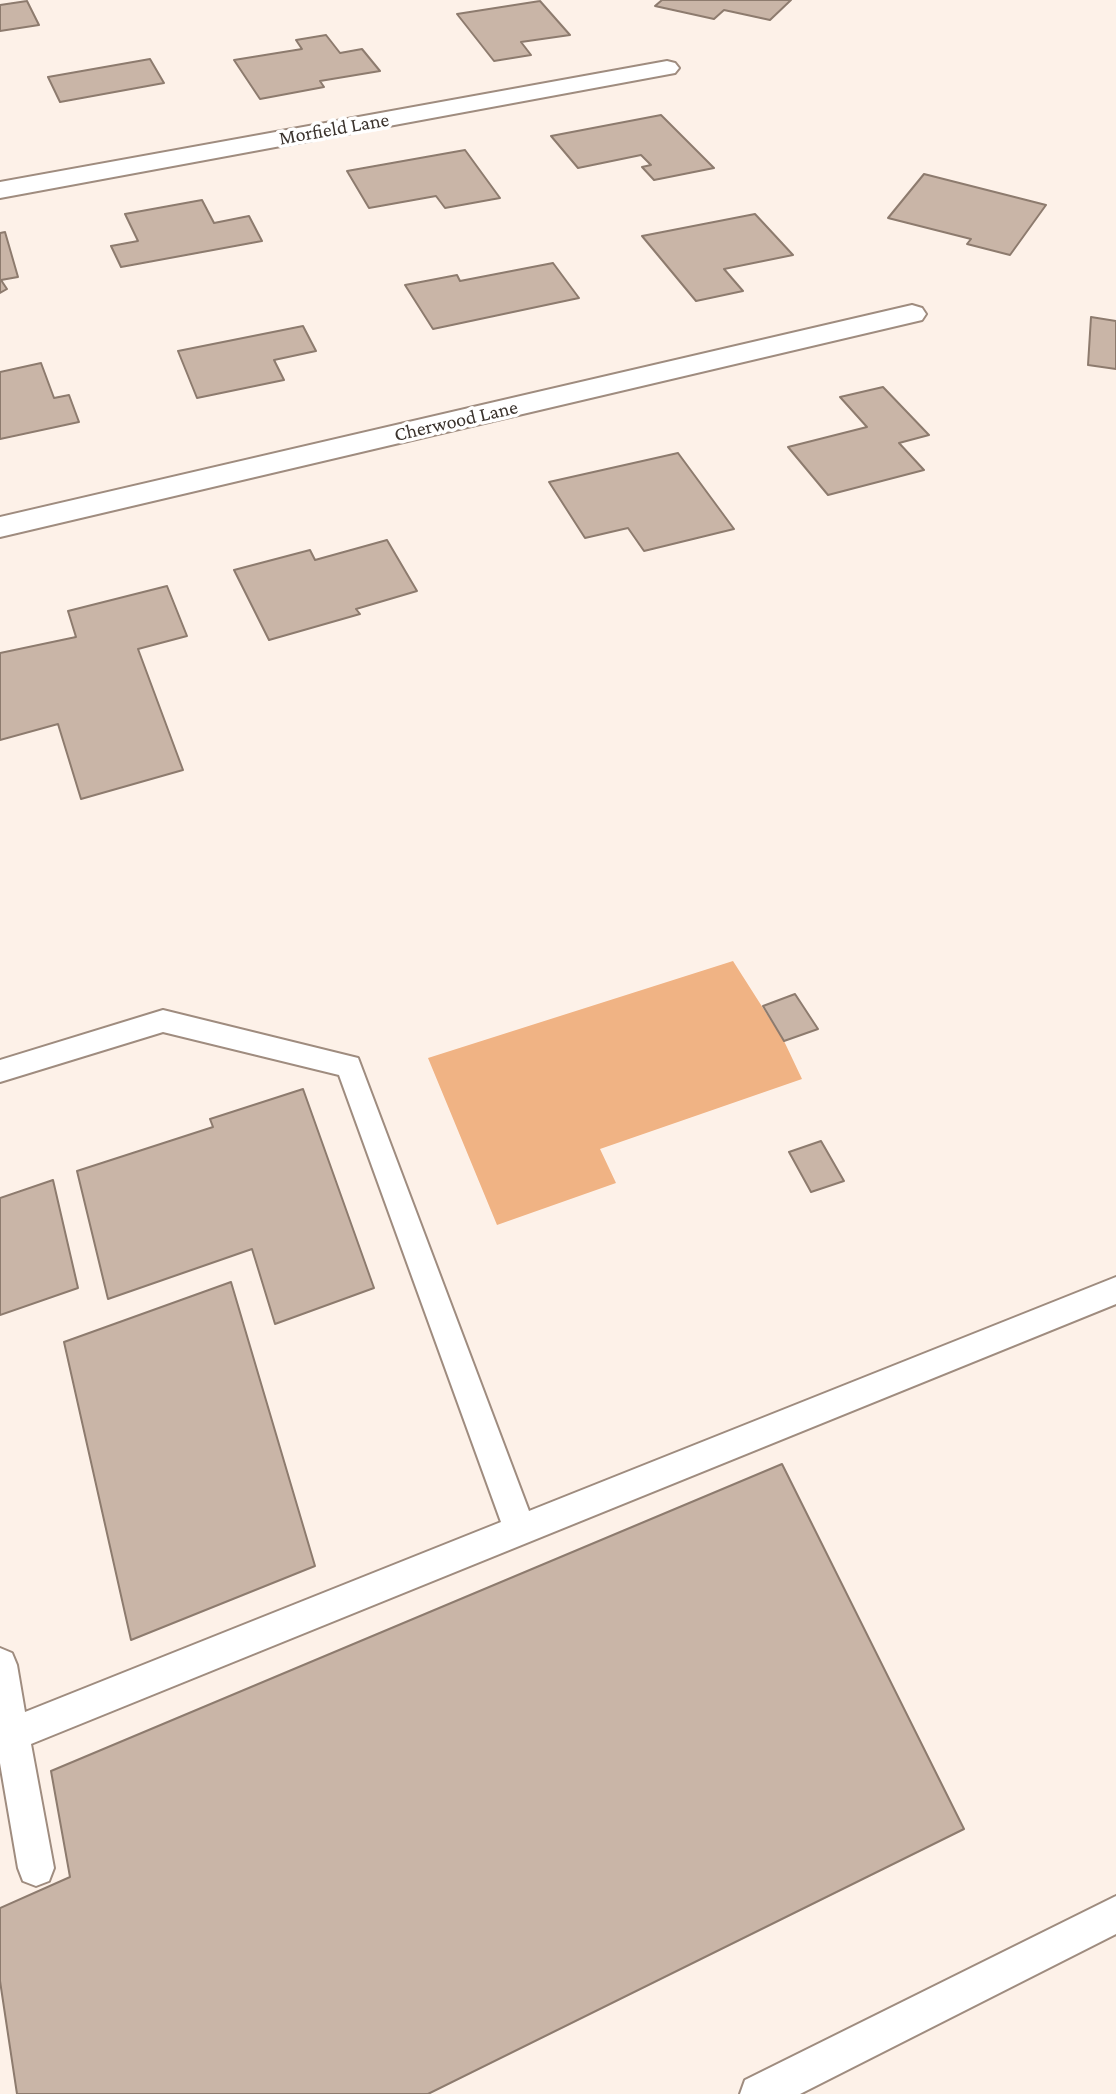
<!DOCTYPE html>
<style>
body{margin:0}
canvas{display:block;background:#fdf1e8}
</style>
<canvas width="1116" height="2094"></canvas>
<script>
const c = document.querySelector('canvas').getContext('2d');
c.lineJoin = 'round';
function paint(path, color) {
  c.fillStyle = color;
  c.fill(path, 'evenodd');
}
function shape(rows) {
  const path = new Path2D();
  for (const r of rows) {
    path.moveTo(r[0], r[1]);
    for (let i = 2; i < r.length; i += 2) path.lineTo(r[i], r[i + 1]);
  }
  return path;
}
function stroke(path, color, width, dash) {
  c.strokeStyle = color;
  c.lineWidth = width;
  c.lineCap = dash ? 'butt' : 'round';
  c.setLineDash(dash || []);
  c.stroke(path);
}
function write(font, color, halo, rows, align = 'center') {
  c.font = font + ' "Crimson Pro",serif';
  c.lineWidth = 7;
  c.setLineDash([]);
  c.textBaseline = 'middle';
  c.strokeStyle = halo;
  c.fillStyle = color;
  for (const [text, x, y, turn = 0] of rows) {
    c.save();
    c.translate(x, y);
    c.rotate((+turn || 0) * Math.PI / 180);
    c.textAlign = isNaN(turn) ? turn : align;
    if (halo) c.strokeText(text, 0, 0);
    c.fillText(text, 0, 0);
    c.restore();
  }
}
paint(shape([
 [733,961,784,1041,802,1079,600,1149,616,1183,497,1225,428,1058]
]), '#f0b384');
const building = shape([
 [662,0,791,0,770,20,724,10,714,19,655,6,662,0],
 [27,1,39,25,0,31,0,5,27,1],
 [540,1,570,35,521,42,531,55,494,61,457,14,540,1],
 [326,35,340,53,362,49,380,71,320,81,324,87,260,99,234,60,302,49,296,40,326,35],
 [150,59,164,83,60,102,48,77,150,59],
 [661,115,714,168,654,180,642,167,651,165,641,155,578,168,551,136,661,115],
 [465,150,500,198,445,208,436,196,369,208,347,171,465,150],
 [924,174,1046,205,1010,255,967,244,971,239,888,218,924,174],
 [202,200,214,223,249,216,262,241,121,267,111,246,138,241,125,214,202,200],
 [755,214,793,255,724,269,743,291,696,301,642,236,755,214],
 [5,232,18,277,1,280,7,289,0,293,0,233,5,232],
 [553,263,579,298,433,329,405,285,457,275,460,281,553,263],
 [1091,317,1116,321,1116,369,1088,365,1091,317],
 [303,326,316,351,274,360,284,380,197,398,178,351,303,326],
 [41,363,54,398,69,395,79,422,0,439,0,372,41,363],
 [883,387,929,435,899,443,924,470,828,495,788,447,867,427,840,397,883,387],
 [678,453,734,529,644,551,628,528,585,538,549,482,678,453],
 [387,540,417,591,356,609,360,614,269,640,234,570,310,550,315,560,387,540],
 [167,586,187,636,138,649,183,770,81,799,58,724,0,740,0,653,76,637,68,611,167,586],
 [795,994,818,1029,784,1041,763,1006,795,994],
 [303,1089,374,1288,275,1324,252,1249,108,1299,77,1171,213,1127,210,1119,303,1089],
 [821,1141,844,1181,811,1192,789,1152,821,1141],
 [53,1180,78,1288,0,1315,0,1198,53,1180],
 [231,1282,315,1566,131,1640,64,1342,231,1282],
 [782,1464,964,1829,428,2094,17,2094,0,1981,0,1908,70,1877,51,1771,782,1464]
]);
paint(building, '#c9b5a7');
stroke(building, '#8d7b6e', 2);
const service = shape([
 [163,1010,358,1058,529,1511,1116,1277,1116,1304,31,1744,54,1868,49,1881,36,1886,23,1881,18,1868,0,1763,0,1648,12,1653,17,1665,25,1712,501,1522,339,1075,163,1032,0,1082,0,1060,163,1010],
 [1116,1896,1116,1934,800,2094,740,2094,745,2080,1116,1896]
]);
const minor = shape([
 [667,61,675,63,679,68,675,73,0,198,0,182,667,61],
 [912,305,922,308,926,314,922,320,0,537,0,517,912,305]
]);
stroke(service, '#9f8c7f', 4);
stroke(minor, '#9f8c7f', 4);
paint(service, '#fff');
paint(minor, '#fff');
write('20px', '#3a322c', '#fff', [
 ["Morfield Lane",334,129,-10],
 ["Cherwood Lane",456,421,-13]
]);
</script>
